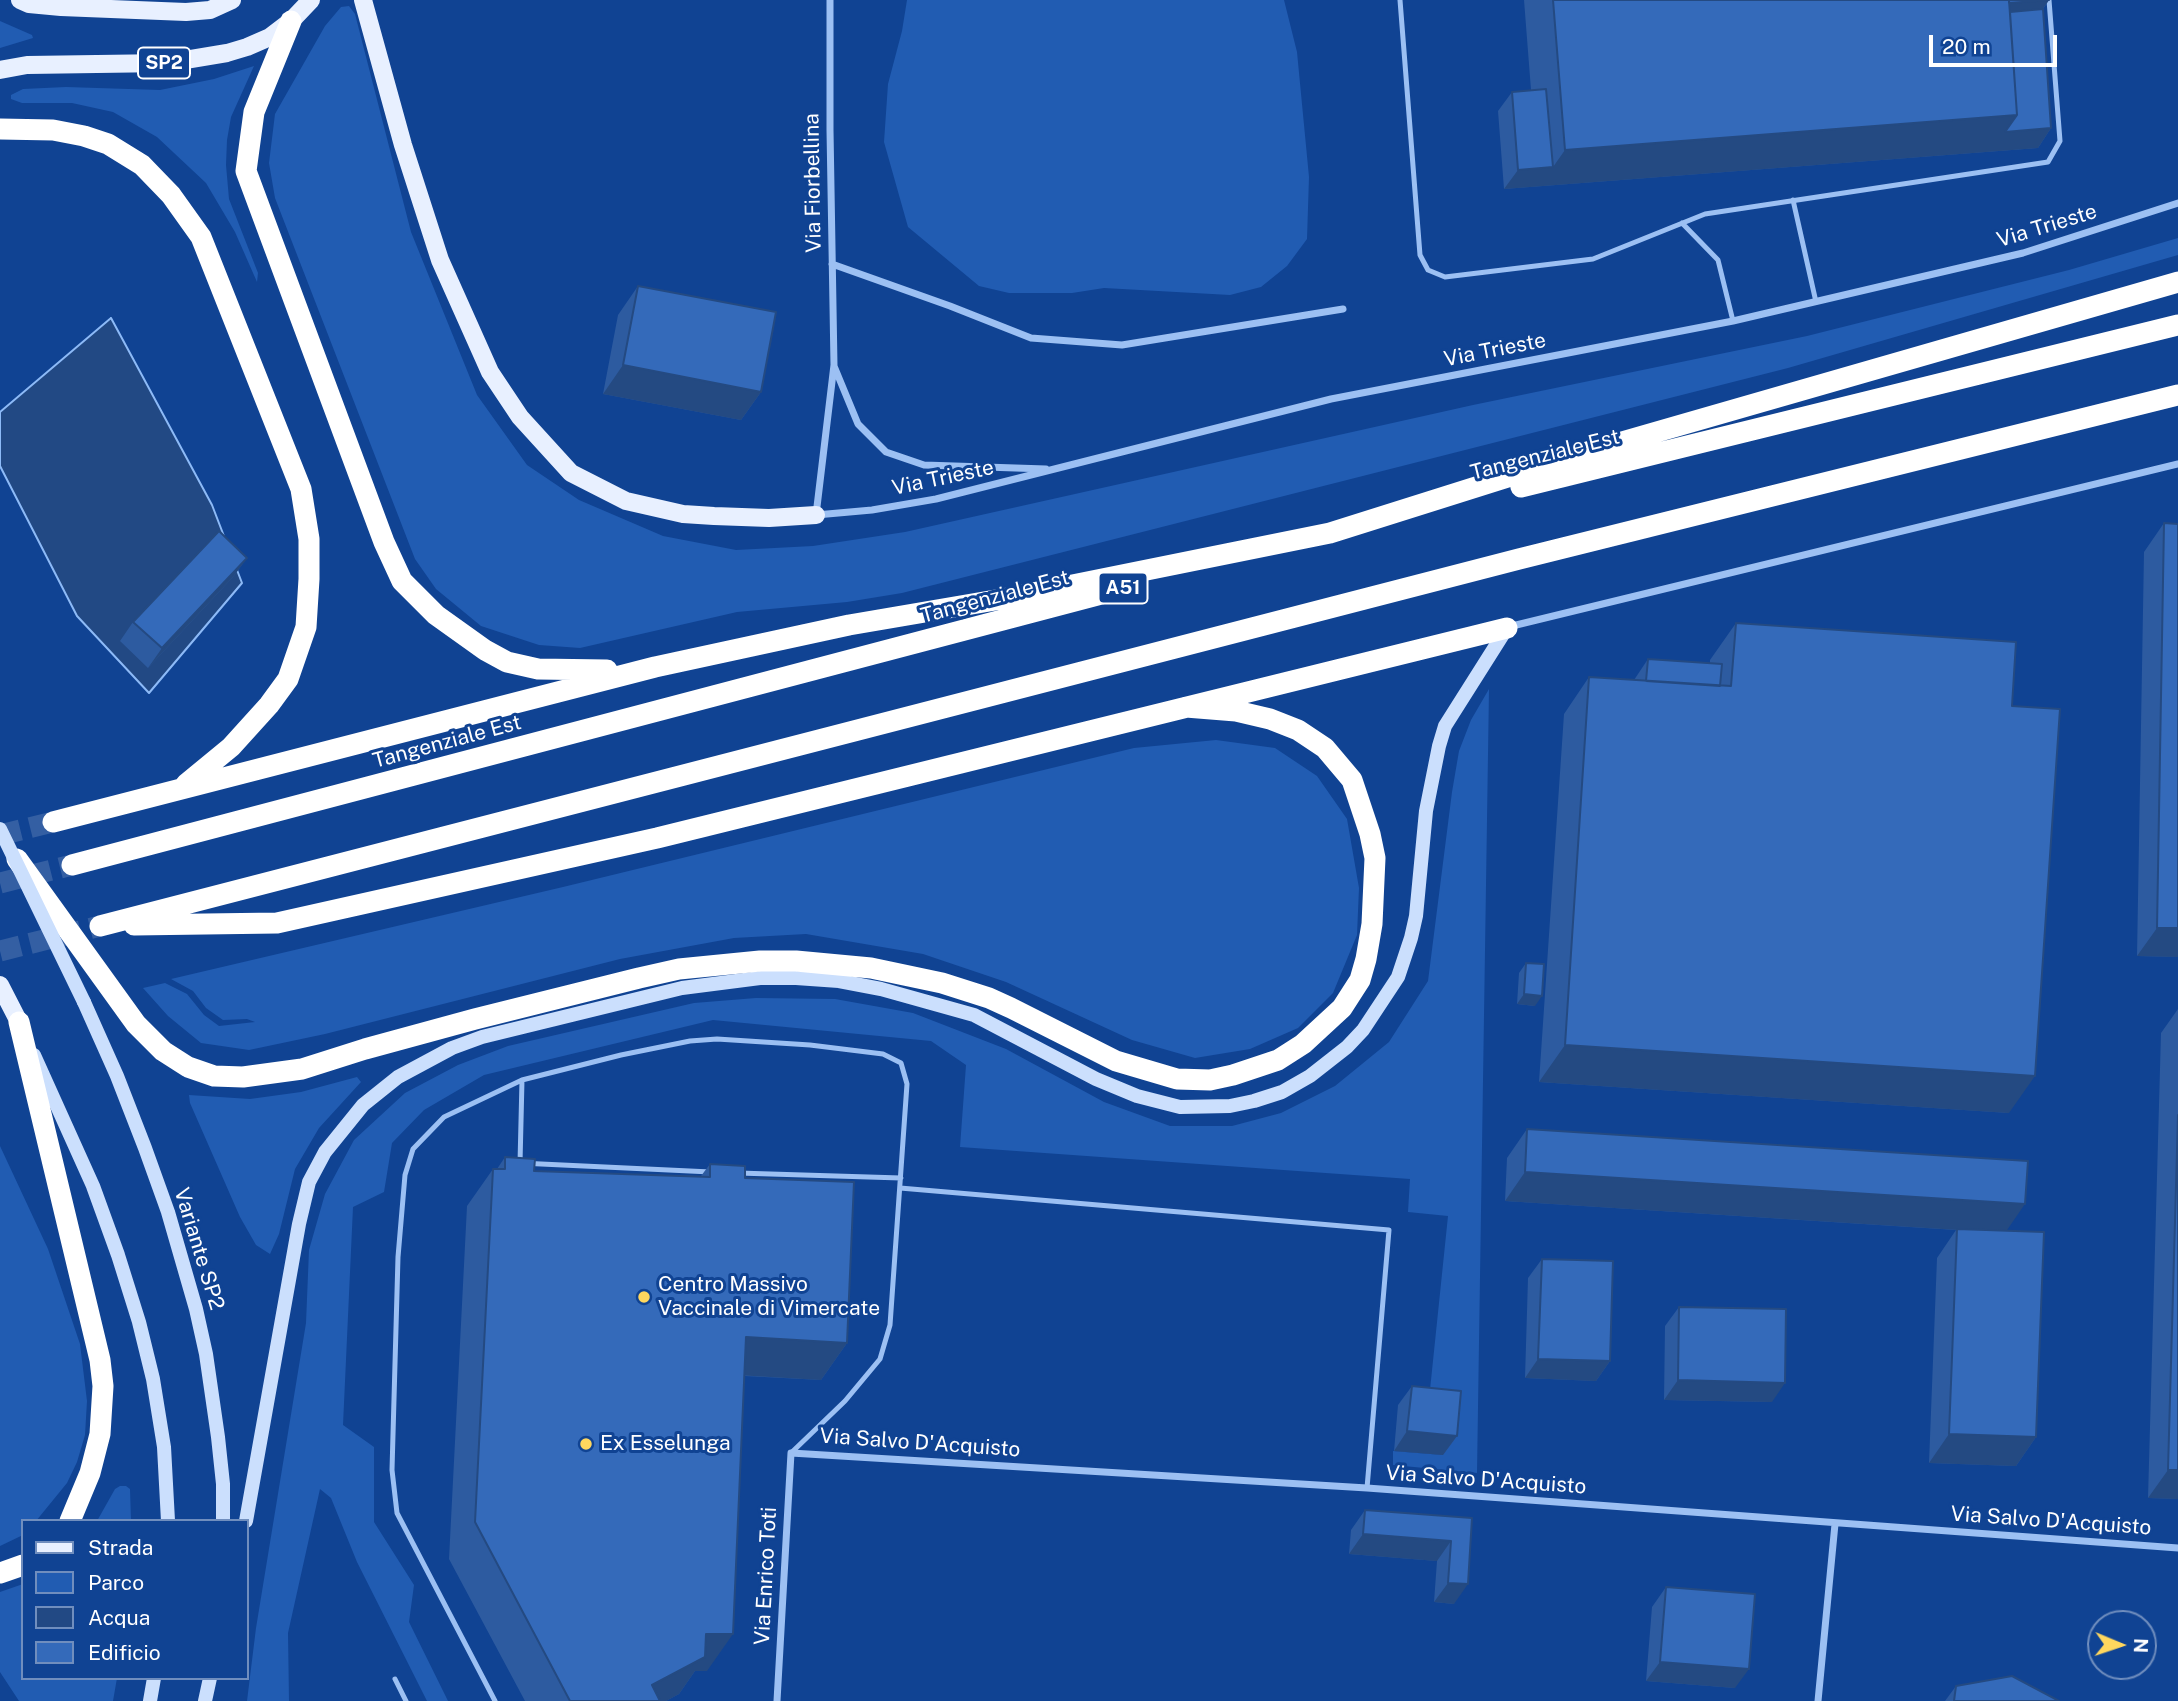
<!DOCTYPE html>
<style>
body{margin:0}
#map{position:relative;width:2178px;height:1701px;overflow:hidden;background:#104393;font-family:"Public Sans",sans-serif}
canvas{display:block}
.legend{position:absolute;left:21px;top:1519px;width:228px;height:161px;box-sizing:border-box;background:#104393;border:2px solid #708ebe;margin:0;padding:9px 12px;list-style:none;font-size:21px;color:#fff}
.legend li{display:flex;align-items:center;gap:14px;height:35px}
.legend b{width:35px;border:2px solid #708ebe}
.north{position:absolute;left:2087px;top:1610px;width:70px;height:70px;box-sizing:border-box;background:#104393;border:2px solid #708ebe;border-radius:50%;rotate:92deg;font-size:19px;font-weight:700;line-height:28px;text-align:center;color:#fff}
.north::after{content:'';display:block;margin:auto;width:24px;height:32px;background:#ffd75e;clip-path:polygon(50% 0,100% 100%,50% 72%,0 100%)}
.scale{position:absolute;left:1929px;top:35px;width:128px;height:32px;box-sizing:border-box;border:4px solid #fff;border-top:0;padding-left:9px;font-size:21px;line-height:24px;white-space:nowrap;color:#fff;-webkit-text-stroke:5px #104393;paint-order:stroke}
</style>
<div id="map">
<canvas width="2178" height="1701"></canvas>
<ul class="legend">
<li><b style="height:9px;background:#e8f0ff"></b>Strada</li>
<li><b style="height:19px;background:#215cb2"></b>Parco</li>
<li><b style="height:19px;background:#224984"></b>Acqua</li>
<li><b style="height:19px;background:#346aba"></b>Edificio</li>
</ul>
<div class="north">N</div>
<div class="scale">20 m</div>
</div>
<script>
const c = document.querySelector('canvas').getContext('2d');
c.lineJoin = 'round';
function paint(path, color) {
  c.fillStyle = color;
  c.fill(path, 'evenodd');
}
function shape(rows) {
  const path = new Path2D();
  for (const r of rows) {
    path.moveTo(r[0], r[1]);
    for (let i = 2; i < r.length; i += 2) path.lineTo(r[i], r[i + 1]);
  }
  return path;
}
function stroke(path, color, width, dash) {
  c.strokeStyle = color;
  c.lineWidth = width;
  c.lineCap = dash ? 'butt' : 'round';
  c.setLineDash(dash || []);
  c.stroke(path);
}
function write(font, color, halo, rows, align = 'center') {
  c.font = font + ' "Public Sans",sans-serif';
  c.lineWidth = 6;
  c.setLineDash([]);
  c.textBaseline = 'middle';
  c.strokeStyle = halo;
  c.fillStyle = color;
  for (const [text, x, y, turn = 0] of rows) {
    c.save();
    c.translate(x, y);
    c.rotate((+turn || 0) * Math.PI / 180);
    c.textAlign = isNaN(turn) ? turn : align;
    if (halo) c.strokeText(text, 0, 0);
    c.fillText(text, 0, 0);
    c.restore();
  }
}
paint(shape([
 [907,0,1284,0,1297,52,1309,177,1307,239,1287,266,1261,287,1230,295,1104,288,1072,293,1009,293,979,286,908,227,884,142,888,84,902,31],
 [349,6,355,14,411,232,477,395,527,465,579,500,663,536,736,550,813,546,905,532,1473,405,1807,336,2069,270,2178,238,2178,255,1788,368,902,593,847,602,737,612,580,648,539,645,481,626,436,589,415,559,275,198,269,163,275,114,325,26,341,7],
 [0,21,32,35,33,38,0,48],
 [254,66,231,117,227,140,226,165,229,199,258,273,257,282,235,232,206,183,157,137,113,112,72,103,22,103,11,99,11,95,23,89,66,87,160,90,214,79],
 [1489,689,1477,1473,1393,1465,1393,1451,1443,1455,1428,1409,1448,1216,1408,1212,1410,1179,960,1147,966,1065,931,1041,713,1020,484,1075,424,1110,392,1143,384,1192,353,1207,343,1425,374,1447,374,1522,414,1585,409,1622,448,1701,427,1701,357,1562,331,1498,320,1489,288,1633,289,1701,247,1701,256,1628,306,1323,309,1250,325,1194,354,1140,405,1093,458,1065,508,1046,694,1003,756,998,835,999,913,1013,1006,1049,1104,1102,1170,1126,1232,1126,1281,1113,1335,1086,1389,1042,1428,981,1452,792,1459,751,1471,720],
 [1216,740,1275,748,1317,776,1347,819,1359,888,1357,935,1333,993,1298,1028,1250,1049,1195,1058,1132,1040,1006,982,923,954,806,934,734,938,620,959,325,1034,249,1050,201,1043,168,1016,143,988,165,983,187,994,204,1015,219,1026,255,1022,247,1019,223,1020,206,1008,193,991,171,979,563,887,1134,748],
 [357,1077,361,1082,319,1128,295,1169,279,1234,270,1254,256,1245,240,1217,190,1103,189,1095,250,1099,301,1092],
 [0,1146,48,1249,80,1344,87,1401,85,1435,77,1462,67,1483,36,1521,23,1521,23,1535,0,1546],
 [120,1486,126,1486,130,1489,131,1521,97,1521,115,1489],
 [23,1584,23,1678,117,1678,113,1701,19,1701,0,1672,0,1592]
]), '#215cb2');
const water = shape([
 [111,318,212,505,242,583,149,693,77,616,0,466,0,412,111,318]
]);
paint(water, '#224984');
stroke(water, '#8dbaf7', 2);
stroke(shape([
 [0,835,53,822],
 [0,883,72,865],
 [0,951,100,926]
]), '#345fa3', 21, [21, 10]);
stroke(shape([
 [1400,0,1420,255,1428,270,1445,277,1593,259,1705,214,2048,162,2060,141,2049,0],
 [1793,200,1816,302],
 [1682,223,1718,260,1733,321],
 [522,1080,520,1163,711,1172],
 [738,1173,901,1178],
 [900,1188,1389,1230,1367,1488],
 [395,1679,406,1701],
 [495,1701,397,1513,392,1470,398,1257,405,1175,413,1149,444,1117,522,1080,621,1055,690,1041,717,1039,810,1045,883,1054,901,1063,907,1084,890,1325,880,1359,845,1401,791,1453]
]), '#9cc0f3', 5);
stroke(shape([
 [830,0,830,130,834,365,816,515,872,510,936,499,1331,399,1733,321,2023,253,2178,203],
 [832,264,950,306,1031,338,1122,345,1343,309],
 [834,366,858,424,886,452,924,465,1046,469],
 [1508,627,2178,464],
 [777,1701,791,1453,1367,1488,2178,1548],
 [1818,1701,1835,1524]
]), '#9cc0f3', 7);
stroke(shape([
 [84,1002,117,1076,145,1148,168,1212,196,1309,206,1354,218,1437,223,1484,223,1521],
 [34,1055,93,1186,118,1255,139,1322,153,1379,164,1447,168,1521],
 [246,1521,299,1224,309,1182,325,1152,363,1105,398,1077,452,1048,482,1037,682,988,760,978,796,978,839,981,881,989,974,1015,1096,1079,1137,1096,1180,1107,1230,1106,1254,1101,1282,1092,1310,1076,1347,1047,1363,1030,1398,977,1411,938,1416,916,1426,811,1439,746,1445,726,1507,628],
 [150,1701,154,1678],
 [205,1701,210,1678]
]), '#cbdffd', 14);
stroke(shape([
 [20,0,29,4,61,7,186,12,210,10,232,0],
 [363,0,403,145,440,260,490,372,520,417,571,473,626,501,683,514,714,516,769,518,816,515],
 [0,70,27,65,167,63,227,53,247,47,270,37,291,21,311,0],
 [0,985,19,1022]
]), '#e8f0ff', 18);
stroke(shape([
 [291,21,254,112,246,171,384,542,402,581,436,615,485,650,507,662,538,669,607,670],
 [0,129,53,130,84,136,108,144,142,165,171,195,201,237,301,489,309,539,309,579,306,627,288,679,269,705,231,747,186,784],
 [1521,487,2178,325],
 [53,822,655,667,849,625,1013,597,1330,533,1587,452,2178,282],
 [17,859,136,1024,163,1051,188,1067,214,1076,243,1077,302,1069,365,1049,475,1019,639,978,679,969,760,961,796,961,871,968,942,983,989,998,1011,1008,1116,1061,1177,1079,1210,1080,1233,1075,1278,1060,1303,1044,1342,1008,1360,980,1366,959,1372,924,1375,858,1370,834,1352,780,1325,748,1298,730,1270,719,1236,711,1186,707],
 [72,865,1120,589],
 [134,925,277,923,657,838,1507,628],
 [100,926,1519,559,2178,395],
 [19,1022,100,1360,103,1386,100,1434,90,1473,70,1521],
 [0,1573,23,1565]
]), '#fff', 21);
stroke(shape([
 [0,829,84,1002]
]), '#cbdffd', 14);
paint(shape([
 [1524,0,2049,0,2043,9,2051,128,2038,148,1504,189,1498,111,1512,92,1531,90],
 [638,286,761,392,741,420,603,394,618,315],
 [2164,523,2178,957,2137,956,2144,552],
 [247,558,233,577,148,668,120,641,133,622],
 [1736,623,2012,706,2009,1113,1539,1082,1564,714,1589,677,1634,680,1648,659,1710,663,1710,660],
 [1526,963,1535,1006,1517,1004,1519,973],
 [2178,1009,2178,1499,2148,1498,2161,1033],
 [1527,1129,2007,1231,2036,1437,2016,1466,1929,1463,1937,1258,1956,1230,1505,1201,1507,1158],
 [505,1157,534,1171,701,1176,710,1164,745,1178,847,1343,821,1380,745,1376,707,1671,695,1671,679,1694,666,1701,525,1701,449,1559,467,1206,493,1169,497,1169],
 [1542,1259,1610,1361,1596,1381,1525,1378,1528,1278],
 [1679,1307,1772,1402,1664,1400,1665,1326],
 [1412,1386,1457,1436,1443,1455,1394,1451,1398,1405],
 [1365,1510,1472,1518,1454,1604,1434,1602,1437,1561,1349,1554,1351,1530],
 [1666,1587,1735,1688,1646,1681,1652,1607],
 [1956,1686,2059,1701,1945,1701]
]), '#2d5ba0');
paint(shape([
 [2049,0,2029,29,1997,31,2002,4],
 [2017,115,2051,128,2038,148,1504,189,1518,170,1553,167,1565,150],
 [623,365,761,392,741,420,603,394],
 [247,558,233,577,148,668,162,648],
 [2157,928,2178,928,2178,957,2137,956],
 [1524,994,1542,996,1535,1006,1517,1004],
 [1565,1045,2035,1076,2009,1113,1539,1082],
 [1525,1172,2025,1204,2005,1233,1505,1201],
 [746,1337,847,1343,821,1380,720,1374],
 [1538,1359,1610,1361,1596,1381,1525,1378],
 [1678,1380,1785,1383,1772,1402,1664,1400],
 [1407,1431,1457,1436,1443,1455,1394,1451],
 [1949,1434,2036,1437,2016,1466,1929,1463],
 [2168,1470,2178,1470,2178,1499,2148,1498],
 [1363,1534,1451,1541,1437,1561,1349,1554],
 [1448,1583,1468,1584,1454,1604,1434,1602],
 [706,1634,733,1634,707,1671,695,1671,679,1694,666,1701,641,1701,652,1685],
 [1660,1662,1749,1669,1735,1688,1646,1681]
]), '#244a82');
const building = shape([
 [1553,0,2009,0,2017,115,1565,150,1553,0],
 [2009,0,2049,0,2009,3,2009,0],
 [2043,9,2051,128,2005,132,2017,115,2010,12,2043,9],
 [1546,89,1553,167,1518,170,1512,92,1546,89],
 [638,286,776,312,761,392,623,365,638,286],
 [2164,523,2178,524,2178,928,2157,928,2164,523],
 [219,531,247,558,162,648,133,622,219,531],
 [1736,623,2016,642,2012,706,2060,709,2035,1076,1565,1045,1589,677,1731,686,1736,623],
 [1648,659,1722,664,1720,686,1646,681,1648,659],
 [1526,963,1544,964,1542,996,1524,994,1526,963],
 [2178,1115,2178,1470,2168,1470,2178,1115],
 [1527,1129,2028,1161,2025,1204,1525,1172,1527,1129],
 [505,1157,535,1159,534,1171,710,1177,710,1164,745,1166,745,1178,854,1182,847,1343,746,1337,733,1634,706,1634,705,1657,652,1685,660,1701,570,1701,475,1522,493,1169,505,1169,505,1157],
 [1957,1229,2044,1232,2036,1437,1949,1434,1957,1229],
 [1542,1259,1613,1261,1610,1361,1538,1359,1542,1259],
 [1679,1307,1786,1309,1785,1383,1678,1380,1679,1307],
 [1412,1386,1461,1391,1457,1436,1407,1431,1412,1386],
 [1365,1510,1472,1518,1468,1584,1448,1583,1451,1541,1363,1534,1365,1510],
 [1666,1587,1755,1594,1749,1669,1660,1662,1666,1587],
 [2012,1676,2059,1701,1954,1701,1956,1686,2012,1676]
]);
paint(building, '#346aba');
stroke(building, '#244a82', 2);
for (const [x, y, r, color] of [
 [644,1297,7,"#ffd75e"],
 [586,1444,7,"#ffd75e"]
]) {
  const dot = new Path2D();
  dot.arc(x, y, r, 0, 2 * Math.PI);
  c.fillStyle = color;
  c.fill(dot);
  stroke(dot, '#104393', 2.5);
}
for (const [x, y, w] of [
 [164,63,52],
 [1123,588,49]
]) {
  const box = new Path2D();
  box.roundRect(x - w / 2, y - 15.5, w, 31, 5);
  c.fillStyle = '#104393';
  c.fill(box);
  stroke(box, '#fff', 2);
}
write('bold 19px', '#fff', null, [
 ["SP2",164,63],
 ["A51",1123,588]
]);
write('21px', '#fff', '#104393', [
 ["Via Fiorbellina",813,183,-91],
 ["Via Trieste",2047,226,-17],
 ["Via Trieste",1495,350,-11],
 ["Tangenziale Est",1545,455,-14],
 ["Via Trieste",943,478,-12],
 ["Tangenziale Est",995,597,-15],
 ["Tangenziale Est",447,742,-15],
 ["Variante SP2",199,1249,73],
 ["Via Salvo D'Acquisto",920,1443,4],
 ["Via Salvo D'Acquisto",1486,1480,4],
 ["Via Salvo D'Acquisto",2051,1521,4],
 ["Via Enrico Toti",766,1576,-87]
]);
write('21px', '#fff', '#104393', [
 ["Centro Massivo",658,1285],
 ["Vaccinale di Vimercate",658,1309],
 ["Ex Esselunga",600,1444]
], 'left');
</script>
